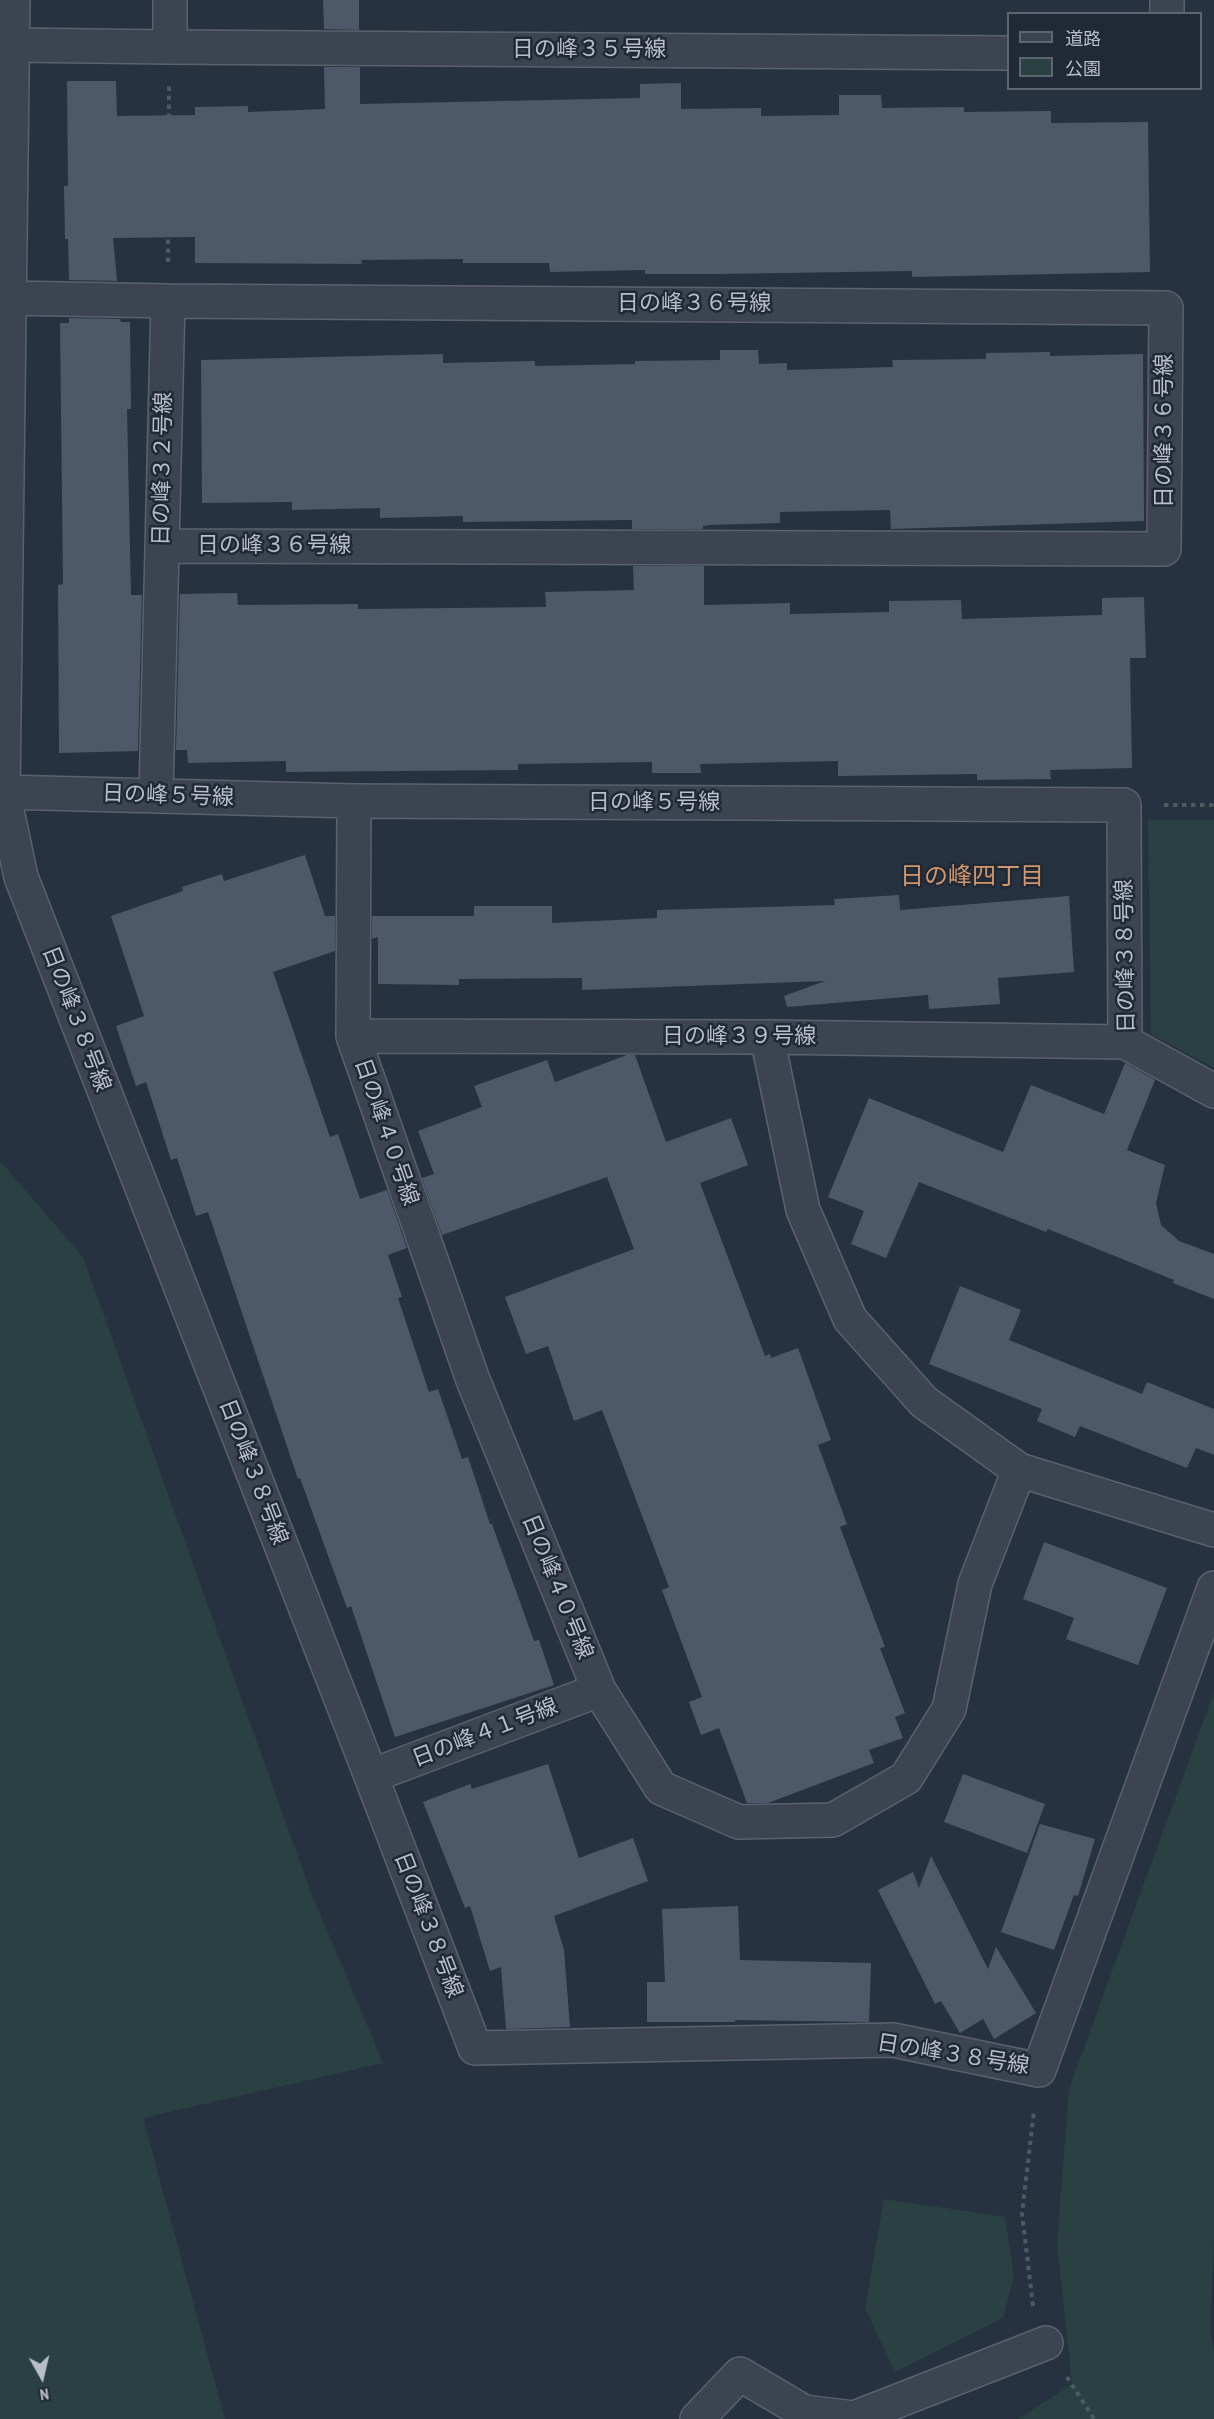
<!DOCTYPE html>
<meta charset="utf-8">
<style>
body{margin:0}
#map{position:relative;width:1214px;height:2419px;overflow:hidden;background:#273240;font-family:"PT Sans Narrow","Noto Sans JP",sans-serif}
canvas{display:block}
.legend{position:absolute;left:1007px;top:12px;width:195px;height:78px;box-sizing:border-box;background:#202935;border:2px solid #5d6571;margin:0;padding:8px 10px;list-style:none;font-size:18px;color:#b8bfca}
.legend li{display:flex;align-items:center;gap:12px;height:30px}
.legend b{width:30px;border:2px solid #5d6571}
.north{position:absolute;left:12px;top:2347px;width:60px;height:60px;-webkit-text-stroke:4px #202935;paint-order:stroke;rotate:172deg;font-size:16px;font-weight:700;line-height:24px;text-align:center;color:#b8bfca}
.north::after{content:'';display:block;margin:auto;width:21px;height:27px;background:#b8bfca;clip-path:polygon(50% 0,100% 100%,50% 72%,0 100%)}
</style>
<div id="map">
<canvas width="1214" height="2419"></canvas>
<ul class="legend">
<li><b style="height:8px;background:#3b4450"></b>道路</li>
<li><b style="height:16px;background:#2a4042"></b>公園</li>
</ul>
<div class="north">N</div>
</div>
<script>
const c = document.querySelector('canvas').getContext('2d');
c.lineJoin = 'round';
function paint(path, color) {
  c.fillStyle = color;
  c.fill(path, 'evenodd');
}
function shape(rows) {
  const path = new Path2D();
  for (const r of rows) {
    path.moveTo(r[0], r[1]);
    for (let i = 2; i < r.length; i += 2) path.lineTo(r[i], r[i + 1]);
  }
  return path;
}
function stroke(path, color, width, dash) {
  c.strokeStyle = color;
  c.lineWidth = width;
  c.lineCap = dash ? 'butt' : 'round';
  c.setLineDash(dash || []);
  c.stroke(path);
}
function write(font, color, halo, rows, align = 'center') {
  c.font = font + ' "PT Sans Narrow","Noto Sans JP",sans-serif';
  c.lineWidth = 5;
  c.setLineDash([]);
  c.textBaseline = 'middle';
  c.strokeStyle = halo;
  c.fillStyle = color;
  for (const [text, x, y, turn = 0] of rows) {
    c.save();
    c.translate(x, y);
    c.rotate((+turn || 0) * Math.PI / 180);
    c.textAlign = isNaN(turn) ? turn : align;
    if (halo) c.strokeText(text, 0, 0);
    c.fillText(text, 0, 0);
    c.restore();
  }
}
paint(shape([
 [1148,820,1214,820,1214,1068,1151,1034],
 [0,1161,83,1257,310,1890,383,2063,143,2118,225,2419,0,2419],
 [1214,1692,1214,2239,1210,2331,1214,2353,1214,2419,1018,2419,1072,2384,1057,2244,1069,2089],
 [884,2199,1005,2217,1014,2277,1003,2318,895,2372,865,2308]
]), '#2a4042');
paint(shape([
 [323,0,359,0,359,30,324,29],
 [324,67,360,67,360,104,640,98,640,84,681,83,681,109,761,108,761,116,839,115,839,95,881,95,882,108,964,107,964,112,1051,111,1051,123,1148,122,1150,272,912,277,912,271,720,274,645,274,645,270,550,272,549,263,463,263,463,259,361,260,362,264,195,263,195,237,113,238,117,281,69,280,68,239,65,239,64,186,68,186,67,81,116,81,117,116,195,115,195,107,248,106,248,112,325,109],
 [69,318,120,319,121,322,130,322,131,409,127,409,131,595,142,595,138,751,59,753,58,585,63,584,60,323,69,323],
 [720,350,758,350,759,364,787,363,787,370,893,367,892,360,986,359,986,353,1050,352,1050,356,1143,354,1144,521,891,529,890,510,780,512,780,523,709,525,703,526,703,529,632,529,632,520,463,522,463,516,380,518,380,508,292,510,292,502,202,503,201,360,443,354,443,363,535,361,535,366,635,364,635,361,720,360],
 [633,566,704,566,704,605,790,603,790,614,889,612,889,601,961,600,962,619,1102,615,1102,598,1144,597,1146,658,1130,658,1132,768,1050,770,1051,779,977,780,977,774,838,776,838,761,700,764,701,773,652,773,652,762,518,764,518,770,286,772,286,761,188,763,187,750,176,750,180,594,237,593,238,605,358,604,358,609,546,607,545,592,634,590],
 [305,855,325,916,335,916,335,951,273,972,330,1137,338,1134,360,1199,387,1190,407,1248,388,1255,402,1297,398,1298,429,1392,438,1389,462,1459,468,1457,490,1524,492,1524,534,1641,539,1640,554,1685,395,1737,351,1606,347,1608,300,1478,298,1479,208,1212,196,1216,177,1158,171,1160,146,1082,136,1086,116,1026,144,1016,111,916,183,891,182,887,222,874,224,881],
 [899,895,900,910,1069,896,1074,972,998,978,1000,1004,929,1009,928,995,787,1007,784,996,825,981,582,990,582,978,459,979,459,985,378,984,378,937,372,939,372,916,474,916,474,906,552,906,552,923,657,918,657,910,835,905,834,899],
 [627,1055,635,1055,666,1142,731,1118,748,1165,700,1183,765,1356,770,1354,771,1358,798,1348,831,1440,818,1445,847,1524,840,1527,885,1647,880,1648,905,1713,895,1717,903,1738,869,1750,874,1763,768,1803,747,1803,719,1728,701,1735,689,1702,702,1697,662,1590,669,1587,602,1410,574,1421,548,1346,526,1354,505,1297,634,1249,607,1177,442,1235,422,1178,434,1174,418,1131,482,1107,474,1086,547,1060,555,1082],
 [1125,1063,1155,1080,1127,1150,1165,1165,1156,1203,1161,1225,1179,1241,1214,1254,1214,1299,1173,1283,1174,1280,1048,1229,1046,1232,919,1182,886,1258,851,1244,864,1211,828,1197,869,1098,1003,1152,1031,1085,1104,1114],
 [960,1286,1021,1310,1009,1340,1142,1394,1147,1382,1214,1409,1214,1455,1196,1448,1187,1468,1080,1426,1075,1437,1037,1421,1042,1409,929,1364],
 [1044,1542,1167,1588,1138,1665,1066,1639,1074,1618,1023,1599],
 [548,1764,579,1858,633,1838,648,1881,554,1916,564,1950,570,2027,506,2029,501,1967,490,1971,470,1906,465,1908,423,1802,470,1784,472,1789],
 [963,1774,1045,1804,1027,1853,944,1822],
 [1040,1824,1095,1839,1078,1896,1074,1895,1054,1950,1001,1932],
 [931,1856,988,1969,996,1947,1036,2013,994,2039,983,2019,960,2033,941,2001,935,2004,878,1890,913,1872,919,1888],
 [738,1906,740,1960,871,1963,869,2022,735,2020,735,2022,647,2022,647,1982,665,1982,662,1909]
]), '#4d5968');
const street = shape([
 [13,0,3,792,21,877,371,1776,475,2048,893,2040,1039,2070,1214,1588],
 [1167,0,1167,14],
 [13,45,170,47,170,0],
 [170,47,1008,53],
 [9,298,168,301,156,795],
 [162,546,1164,549,1166,308,168,301],
 [3,792,354,801,1124,805,1125,1042,1214,1091],
 [354,801,353,1036,473,1380,599,1690,661,1788,739,1822,833,1820,906,1778,949,1709,975,1584,1019,1470],
 [353,1036,767,1037,1125,1042],
 [767,1037,803,1210,850,1319,924,1402,1019,1470,1214,1530],
 [371,1776,599,1690],
 [697,2419,740,2374,804,2412,854,2418,1046,2343]
]);
stroke(street, '#59626d', 36);
stroke(shape([
 [168,262,169,86],
 [1164,805,1214,805],
 [1033,2306,1022,2213,1034,2111],
 [1067,2377,1094,2419]
]), '#495d5f', 4, [4.5, 4.5]);
stroke(street, '#3b4450', 33);
write('22px', '#b8bfca', '#202935', [
 ["日の峰３５号線",589,50],
 ["日の峰３６号線",694,304],
 ["日の峰３６号線",1165,431,-90],
 ["日の峰３２号線",163,469,-89],
 ["日の峰３６号線",274,546],
 ["日の峰５号線",168,796,2],
 ["日の峰５号線",654,803],
 ["日の峰３８号線",1126,956,-91],
 ["日の峰３８号線",76,1019,69],
 ["日の峰３９号線",739,1037],
 ["日の峰４０号線",386,1132,71],
 ["日の峰３８号線",253,1472,69],
 ["日の峰４０号線",557,1587,68],
 ["日の峰４１号線",485,1733,-21],
 ["日の峰３８号線",428,1925,69],
 ["日の峰３８号線",953,2055,9]
]);
write('24px', '#d1976c', '#202935', [
 ["日の峰四丁目",972,877]
]);
</script>
